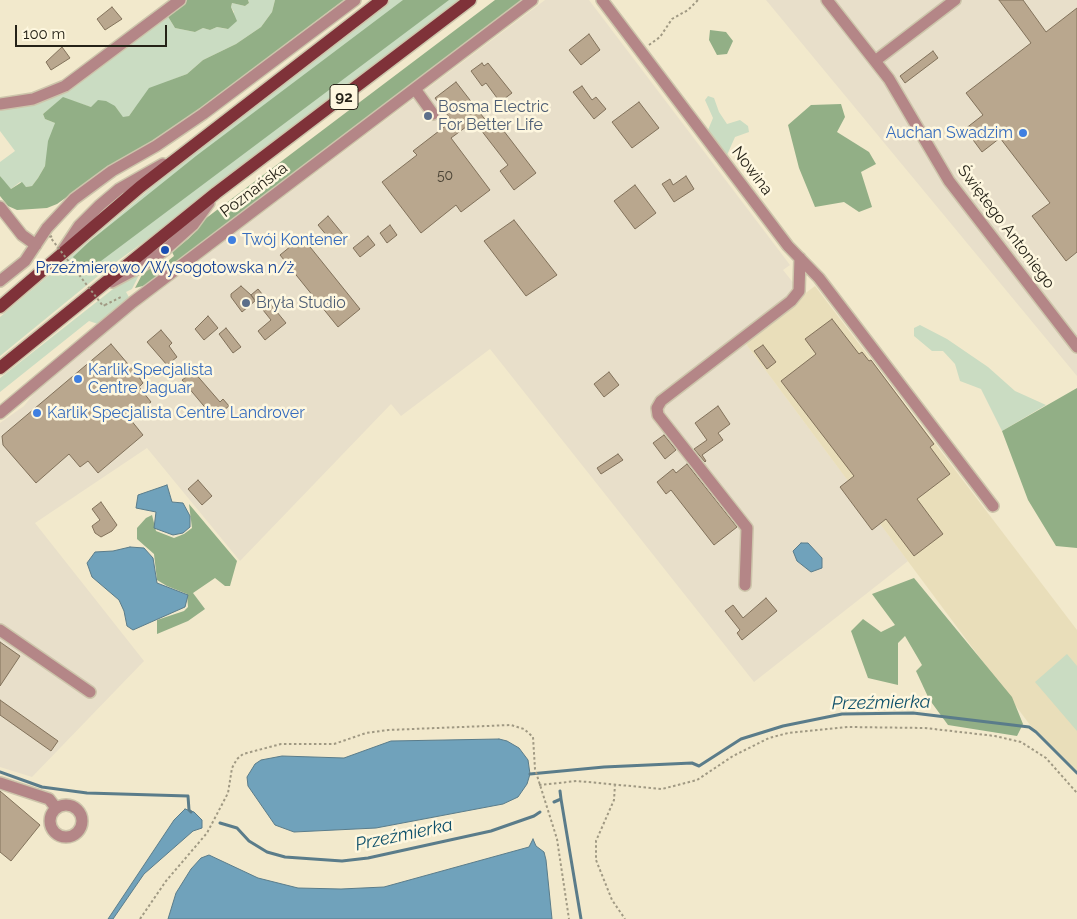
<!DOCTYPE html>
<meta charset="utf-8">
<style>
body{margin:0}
#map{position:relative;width:1077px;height:919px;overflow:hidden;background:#f2e9cc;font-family:Raleway,sans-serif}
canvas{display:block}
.scale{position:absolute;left:15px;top:25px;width:152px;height:22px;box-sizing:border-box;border:2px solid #252217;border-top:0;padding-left:6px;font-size:15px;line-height:18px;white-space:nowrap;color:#252217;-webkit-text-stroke:4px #fef7df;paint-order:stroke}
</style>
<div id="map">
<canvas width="1077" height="919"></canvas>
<div class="scale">100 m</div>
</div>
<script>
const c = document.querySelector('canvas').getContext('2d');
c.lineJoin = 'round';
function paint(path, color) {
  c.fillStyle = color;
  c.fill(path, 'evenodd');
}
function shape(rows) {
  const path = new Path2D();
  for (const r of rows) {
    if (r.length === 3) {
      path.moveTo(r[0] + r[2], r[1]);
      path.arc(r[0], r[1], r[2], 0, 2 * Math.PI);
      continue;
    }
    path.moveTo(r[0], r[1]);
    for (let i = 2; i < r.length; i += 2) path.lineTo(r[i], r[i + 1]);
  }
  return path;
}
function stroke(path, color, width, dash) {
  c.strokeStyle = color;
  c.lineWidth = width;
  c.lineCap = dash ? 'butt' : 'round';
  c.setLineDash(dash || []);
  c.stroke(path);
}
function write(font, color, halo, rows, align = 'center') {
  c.font = font + ' Raleway,sans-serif';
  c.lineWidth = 5;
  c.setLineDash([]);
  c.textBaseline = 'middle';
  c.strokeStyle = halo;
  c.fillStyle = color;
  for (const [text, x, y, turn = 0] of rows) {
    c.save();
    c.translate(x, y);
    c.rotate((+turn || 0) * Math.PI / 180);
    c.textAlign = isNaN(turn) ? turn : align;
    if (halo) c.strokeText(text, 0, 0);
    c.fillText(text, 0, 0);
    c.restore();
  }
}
paint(shape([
 [545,0,589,0,790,265,783,270,799,290,743,340,908,561,754,682,490,349,401,416,391,404,240,561,147,448,35,523,144,661,32,777,0,767,0,423,24,406,50,373],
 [766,0,1077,0,1077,376]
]), '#e8dfca');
paint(shape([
 [815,286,1077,630,1077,772,1033,729,743,340]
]), '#e9deba');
paint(shape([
 [248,0,275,0,272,12,261,27,236,44,203,60,187,74,169,81,135,108,129,116,123,118,115,106,91,107,63,98,43,114,45,119,55,123,45,166,38,178,32,186,26,187,20,182,11,189,3,181,0,176,0,162,15,151,0,131,0,109,33,104,167,15,175,28,195,32,203,28,210,30,217,27,227,29,234,12,231,7,232,3,245,6,249,3],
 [390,0,464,0,141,244,109,267,0,356,0,317,156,184],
 [708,96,714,98,719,112,727,124,740,120,748,126,749,132,735,137,727,155,708,130,713,118,705,100],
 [141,271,132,289,126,292,130,299,98,324,89,321,0,392,0,378,127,278],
 [920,325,947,339,988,367,1015,391,1046,405,1002,431,981,389,960,381,955,364,943,351,932,351,914,336,914,328],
 [1067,654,1077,666,1077,731,1035,682]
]), '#cadcc2');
paint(shape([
 [187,0,248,0,249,3,245,6,232,3,231,7,237,21,228,29,217,27,210,30,203,28,195,32,175,28,167,15],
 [275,0,344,0,171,131,99,174,57,204,47,208,17,210,8,206,0,196,0,176,11,189,22,182,26,187,32,186,38,178,45,166,48,141,55,123,45,119,43,114,63,97,91,107,98,100,106,101,115,106,123,117,129,116,149,88,187,74,203,60,236,44,261,27,272,12],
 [403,0,449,0,85,273,73,257,90,241,196,156],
 [495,0,525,0,151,284,135,288,144,271,165,258,168,261,174,256,172,252,188,239,197,230,201,222],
 [710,30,726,32,733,41,727,54,717,55,709,40],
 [841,104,845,117,837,132,869,152,876,164,861,172,872,207,859,212,844,202,815,207,799,168,788,125,811,105],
 [1077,388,1077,548,1056,546,1028,500,1002,431],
 [189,504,237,561,230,586,225,586,215,578,193,593,205,609,188,621,157,634,157,620,184,611,188,607,187,594,167,586,157,580,154,554,137,539,137,528,146,518,152,515,156,531,174,538,184,534,192,528],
 [914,578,1012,697,1023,724,1017,736,948,725,929,699,916,671,922,665,905,636,898,643,898,685,868,678,851,631,863,619,881,632,895,625,872,594]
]), '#92af86');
const water = shape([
 [167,485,172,502,183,503,190,516,190,527,183,533,173,535,154,528,156,512,136,508,138,495,167,485],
 [801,543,808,543,822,558,822,568,811,572,797,561,793,551,801,543],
 [130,547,144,548,153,558,157,583,188,595,185,607,133,630,127,626,124,611,119,600,92,577,87,563,95,552,113,551,130,547],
 [499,739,507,741,519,748,528,760,530,774,527,784,518,797,503,804,376,828,294,832,275,825,248,786,247,777,255,764,261,760,282,756,344,758,391,741,499,739],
 [185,809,194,812,202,820,202,828,193,831,144,874,113,919,108,919,174,820,185,809],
 [533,839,536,846,544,852,546,860,552,919,168,919,176,893,191,869,201,858,209,855,258,878,298,888,341,889,384,887,529,847,533,839]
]);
paint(water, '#70a2bb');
stroke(water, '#5a7c8a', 1);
stroke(shape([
 [0,772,42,787,87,793,188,796,189,810,191,812],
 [530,774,604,767,692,763,699,766,741,739,783,726,842,714,913,713,1029,727,1036,732,1077,773],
 [561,799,581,919],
 [554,802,561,799,560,791],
 [220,823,237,828,249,841,267,852,285,857,342,861,368,858,491,831,534,816,540,812]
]), '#5a7c8a', 3);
const building = shape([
 [999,0,1023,0,1046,32,1077,8,1077,252,1066,261,1032,216,1050,203,1000,138,982,152,965,129,983,115,966,93,1031,43,999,0],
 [112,7,122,19,105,30,97,19,112,7],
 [589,34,600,50,581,65,569,50,589,34],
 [62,47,70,58,51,70,46,62,62,47],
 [933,51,938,58,905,83,900,76,933,51],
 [482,63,484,66,488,63,512,93,500,102,486,83,482,86,471,71,482,63],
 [456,82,494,131,500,126,536,173,514,190,500,171,508,165,474,121,451,138,490,190,461,212,456,205,421,233,382,182,417,155,413,151,452,121,435,98,456,82],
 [582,86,592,100,596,97,606,109,594,119,573,92,582,86],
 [639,102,659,128,632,148,612,122,639,102],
 [686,176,694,189,674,202,662,184,670,179,673,185,686,176],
 [635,185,656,213,635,229,614,201,635,185],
 [328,216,346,238,339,244,336,240,333,243,318,225,328,216],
 [514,220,557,275,526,296,484,241,514,220],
 [390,225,397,235,387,243,380,233,390,225],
 [368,236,375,245,360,257,353,248,368,236],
 [302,237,360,309,338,327,280,255,302,237],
 [241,286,251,295,258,289,286,323,265,340,258,331,271,320,251,295,255,301,242,312,231,297,231,294,241,286],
 [208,316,218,328,204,340,195,329,208,316],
 [832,319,859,354,862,352,869,361,871,360,934,444,930,447,950,474,917,499,943,534,914,556,886,519,872,530,840,487,854,476,781,381,816,354,805,339,832,319],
 [226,328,241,347,233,353,219,334,226,328],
 [161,330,172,343,169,346,177,357,167,365,147,342,161,330],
 [111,344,139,377,143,383,139,387,151,402,130,419,143,435,98,473,88,461,80,467,69,454,36,483,3,445,2,436,111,344],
 [763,345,776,362,767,369,754,351,763,345],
 [194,372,220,402,223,399,229,406,214,418,182,380,194,372],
 [609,372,619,385,604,397,594,384,609,372],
 [718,406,730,424,718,433,723,440,702,455,706,461,705,462,694,449,707,440,695,423,718,406],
 [664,435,676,450,665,459,653,443,664,435],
 [618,454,623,460,601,474,597,468,618,454],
 [687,464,737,527,714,545,671,490,666,494,657,482,673,469,676,473,687,464],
 [198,480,212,496,202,505,188,489,198,480],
 [101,502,117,525,112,531,101,537,95,533,92,526,100,520,92,509,101,502],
 [766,598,777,611,742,640,737,633,740,630,725,611,733,605,743,618,766,598],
 [0,642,20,656,0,686,0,642],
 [0,700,58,741,51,751,0,715,0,700],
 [0,791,40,825,11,861,0,852,0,791]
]);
paint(building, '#b9a78e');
stroke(building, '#82725b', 1);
const minor = shape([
 [602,0,788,246,819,278,993,506],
 [827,0,889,79,949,181,1077,347],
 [875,61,955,0],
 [415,89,433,114],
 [0,104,33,99,65,86,180,0],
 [0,207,22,235,36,245],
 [63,250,79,226,100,205,119,189,163,164],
 [0,281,25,261,47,228,74,199,112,171,156,146,203,114,355,0],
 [112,282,142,266,165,250,193,225,209,203],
 [0,413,133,302,532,0],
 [745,585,747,528,658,415,657,408,661,401,791,301,799,291,800,258],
 [0,630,90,692],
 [0,783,49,799,56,808],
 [66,821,16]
]);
const major = shape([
 [0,307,140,187,382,0],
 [0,368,216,193,470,0]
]);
stroke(minor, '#cdc5ab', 14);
stroke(major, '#cdc5ab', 15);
stroke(shape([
 [649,45,660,37,672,19,688,10,698,0],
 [105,305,121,297],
 [615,784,614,800,596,841,596,860,612,900,625,919],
 [539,785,577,781,662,789,697,780,733,756,769,738,788,733,848,727,925,728,995,736,1021,742,1046,758,1077,793],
 [140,919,166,881,207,833,228,793,232,768,237,759,243,754,281,744,334,744,366,733,388,730,511,725,524,729,533,737,535,769,557,839,569,919]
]), '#a09983', 2, [2.5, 2.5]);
stroke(minor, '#b48687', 11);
stroke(major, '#7f3239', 12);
stroke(shape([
 [52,236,50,237,103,306,105,305]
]), '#a09983', 2, [2.5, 2.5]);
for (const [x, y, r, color] of [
 [428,116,5,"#5c6f8a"],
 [1023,133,5,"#3f7fe0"],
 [232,240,5,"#3f7fe0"],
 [165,250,5,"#1a4fb4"],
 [246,303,5,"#5c6f8a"],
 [78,379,5,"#3f7fe0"],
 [37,413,5,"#3f7fe0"]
]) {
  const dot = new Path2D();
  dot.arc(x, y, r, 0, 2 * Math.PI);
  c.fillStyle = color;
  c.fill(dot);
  stroke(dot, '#fef7df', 2);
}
write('14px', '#4a4335', null, [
 ["50",445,176]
]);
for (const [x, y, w] of [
 [344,97,28]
]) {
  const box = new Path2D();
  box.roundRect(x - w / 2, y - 12.5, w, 25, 4);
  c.fillStyle = '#fef7df';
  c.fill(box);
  stroke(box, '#252217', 1);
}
write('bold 15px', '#252217', null, [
 ["92",344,97]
]);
write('16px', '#4e5e75', '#fef7df', [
 ["Bosma Electric",438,107],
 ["For Better Life",438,125],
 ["Bryła Studio",256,303]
], 'left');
write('16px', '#366cbe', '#fef7df', [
 ["Auchan Swadzim",1013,133,"right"],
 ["Twój Kontener",242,240],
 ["Karlik Specjalista",88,370],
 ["Centre Jaguar",88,388],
 ["Karlik Specjalista Centre Landrover",47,413]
], 'left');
write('16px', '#252217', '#fef7df', [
 ["Nowina",752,171,53],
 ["Poznańska",254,190,-37],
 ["Świętego Antoniego",1006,227,53]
]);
write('16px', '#164399', '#fef7df', [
 ["Przeźmierowo/Wysogotowska n/ż",165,268]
]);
write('italic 18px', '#0e506a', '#fef7df', [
 ["Przeźmierka",881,703,-1],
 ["Przeźmierka",404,835,-12]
]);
</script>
